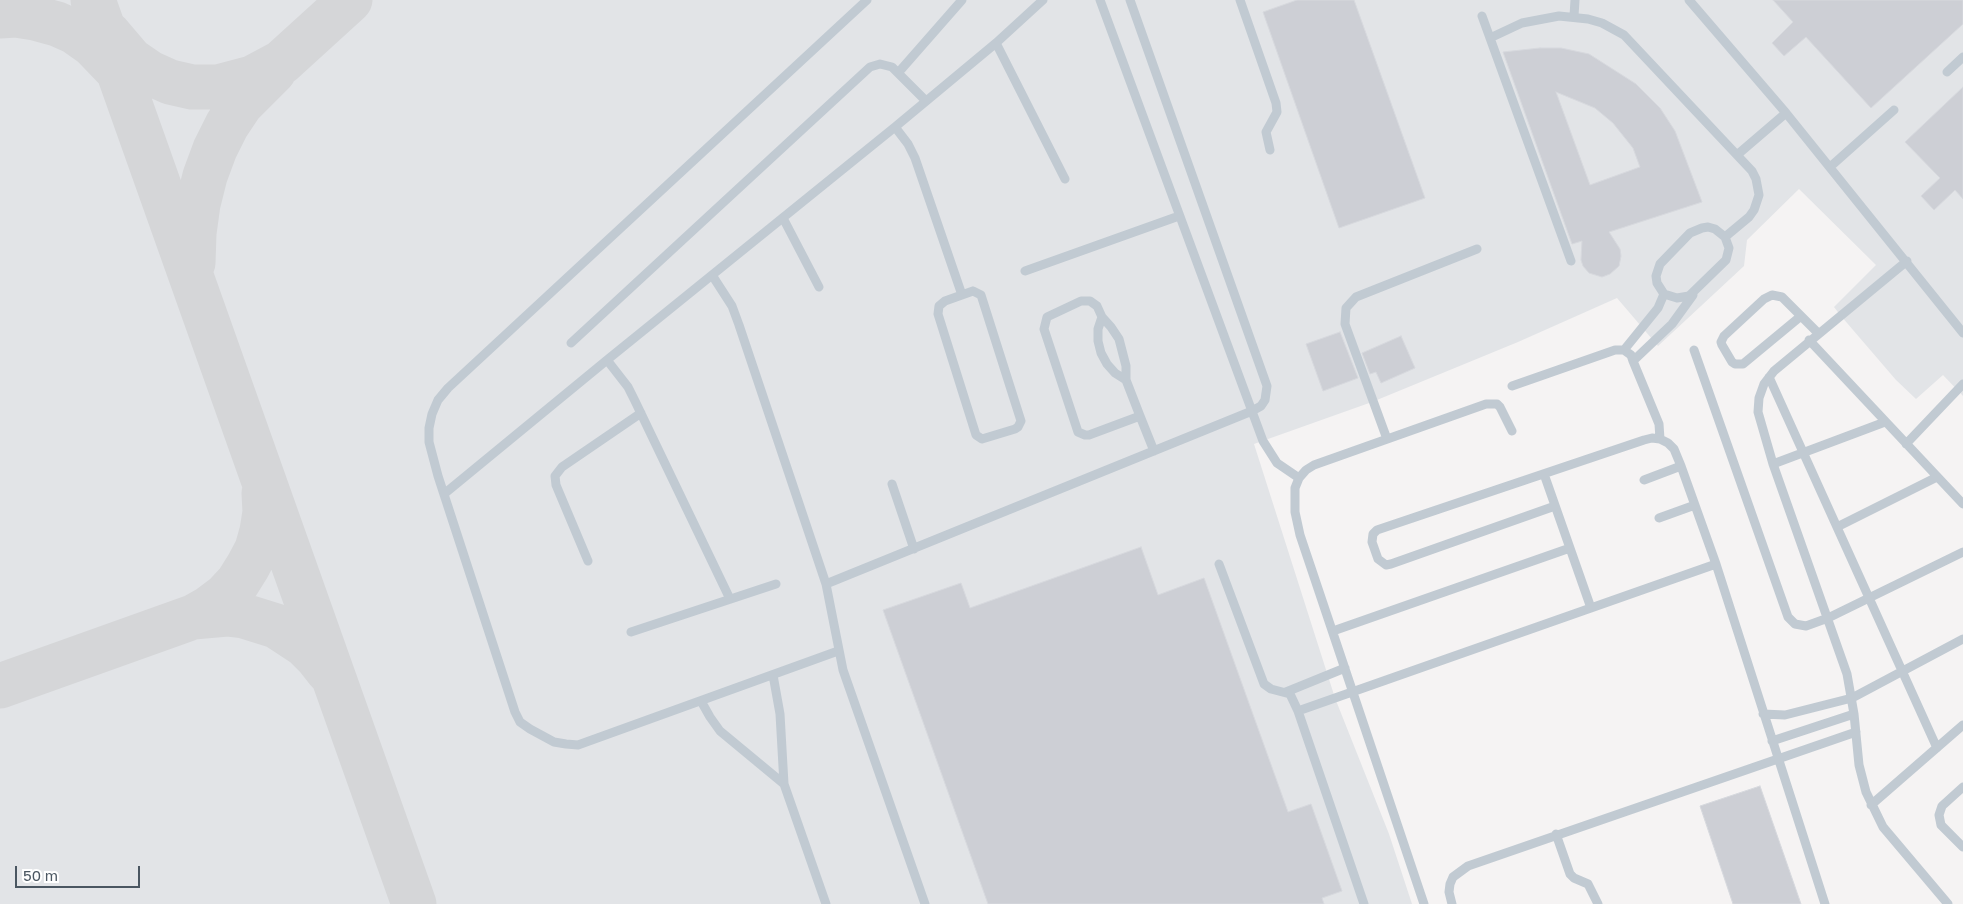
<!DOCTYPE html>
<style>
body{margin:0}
#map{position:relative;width:1963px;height:904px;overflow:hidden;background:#f5f3f3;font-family:"Golos Text",sans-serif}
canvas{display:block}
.scale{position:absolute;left:15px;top:866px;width:125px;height:22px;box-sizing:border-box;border:2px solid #4a5661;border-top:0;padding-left:6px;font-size:15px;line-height:18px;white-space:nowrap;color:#4a5661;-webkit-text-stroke:4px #fff;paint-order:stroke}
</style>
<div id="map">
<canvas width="1963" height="904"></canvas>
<div class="scale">50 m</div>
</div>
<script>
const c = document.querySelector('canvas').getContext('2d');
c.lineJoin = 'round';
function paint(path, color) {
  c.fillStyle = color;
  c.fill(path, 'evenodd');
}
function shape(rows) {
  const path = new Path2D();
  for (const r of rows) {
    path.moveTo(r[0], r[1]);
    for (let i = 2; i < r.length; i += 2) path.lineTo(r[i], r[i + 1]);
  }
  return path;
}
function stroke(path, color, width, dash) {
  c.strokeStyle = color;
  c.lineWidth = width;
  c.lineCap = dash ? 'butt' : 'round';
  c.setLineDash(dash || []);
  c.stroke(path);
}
paint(shape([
 [0,0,1963,0,1963,396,1943,375,1916,399,1896,380,1841,316,1834,307,1876,265,1799,189,1747,240,1744,266,1658,346,1617,298,1518,342,1372,402,1254,444,1335,698,1389,834,1412,904,0,904]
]), '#e2e4e7');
stroke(shape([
 [93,0,414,904],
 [0,16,16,15,35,18,57,24,75,32,92,44,117,70],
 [108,33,131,60,150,73,170,82,192,87,218,87,252,78,282,62,350,0],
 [193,263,194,233,198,204,205,176,215,149,227,125,241,104,274,71],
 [193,617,227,614,244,616,276,626,305,645,317,657,328,671],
 [0,686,193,617,209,608,225,596,238,582,248,566,257,549,262,531,265,512,264,493]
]), '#d5d6d8', 45);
const building = shape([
 [1297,0,1354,0,1425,198,1339,228,1263,12,1297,0],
 [1773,0,1963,0,1963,24,1871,108,1806,37,1784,56,1772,43,1793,22,1773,0],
 [1540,48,1561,48,1589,54,1636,84,1660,108,1675,131,1702,202,1609,232,1620,249,1621,256,1619,266,1610,274,1602,277,1589,273,1583,266,1581,260,1582,241,1572,244,1503,52,1540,48],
 [1556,92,1595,108,1613,123,1633,148,1640,167,1590,185,1556,92],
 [1963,87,1963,199,1955,190,1934,210,1921,196,1940,178,1905,142,1963,87],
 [1340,332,1358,378,1323,391,1306,344,1340,332],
 [1401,336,1415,368,1381,383,1376,372,1370,374,1362,353,1401,336],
 [1141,547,1158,595,1204,578,1288,812,1311,804,1342,891,1322,898,1324,904,988,904,883,610,961,583,970,608,1141,547],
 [1760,786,1801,904,1733,904,1700,806,1760,786]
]);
paint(building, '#cdcfd5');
stroke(building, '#d7d9de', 1);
stroke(shape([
 [1100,0,1263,441,1277,463,1299,478],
 [1240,0,1276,103,1277,112,1266,132,1270,150],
 [1689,0,1786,113,1963,333],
 [1482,16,1571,261],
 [1574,16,1575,0],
 [1490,38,1522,23,1559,16,1588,19,1602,23,1624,35,1752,171,1756,179,1759,195,1754,210,1749,217,1725,237],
 [996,43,1065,179],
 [1947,72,1963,57],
 [898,73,962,0],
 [895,127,908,144,915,158,962,295],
 [1737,155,1786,113],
 [1830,167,1894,110],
 [783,218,819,287],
 [1708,227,1715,229,1725,237,1729,248,1726,260,1689,296,1677,298,1664,294,1657,283,1656,276,1660,264,1690,233,1702,228,1708,227],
 [1907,261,1774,371,1764,384,1759,398,1758,412,1773,464,1847,674,1854,714,1859,765,1866,792,1883,827,1948,904],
 [1025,271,1179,216],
 [712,275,732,306,739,325,826,584,843,670,925,904],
 [973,291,981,295,1021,421,1018,427,1015,429,982,439,976,435,938,314,939,306,945,301,973,291],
 [1801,316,1743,364,1735,364,1732,362,1722,345,1721,342,1724,336,1764,299,1772,295,1782,297,1818,333],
 [1102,317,1098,329,1098,341,1101,353,1107,364,1115,373,1126,380],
 [1809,340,1963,504],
 [571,343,870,67,880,64,892,67,926,101],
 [1624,350,1658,308,1664,294],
 [1694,350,1788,617,1795,624,1806,626,1828,618,1963,552],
 [607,360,628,387,635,401,730,599],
 [1633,361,1672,324,1693,295],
 [1769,377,1937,748],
 [1512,386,1615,350,1624,350,1631,355,1633,361,1659,424,1660,439],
 [1140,416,1089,435,1085,435,1078,432,1044,329,1047,317,1081,301,1090,301,1097,306,1102,317,1111,327,1119,339,1126,366,1126,380,1140,416,1154,451],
 [1387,439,1345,324,1346,308,1356,297,1477,249],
 [1906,444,1963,384],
 [1773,464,1885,422],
 [1544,474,1591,608],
 [1644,480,1681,466],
 [892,484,914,549],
 [444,494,607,360,895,127,996,43,1043,0],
 [1555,506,1391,564,1386,565,1378,559,1372,542,1373,534,1377,530,1644,440,1652,438,1660,439,1668,443,1674,449,1681,466,1716,564,1825,904],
 [1659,518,1695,505],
 [1837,527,1937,477],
 [588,561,556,485,555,476,562,467,641,413],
 [1219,564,1264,684,1271,689,1290,694,1298,711,1364,904],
 [826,584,1252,411,1261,406,1265,400,1267,386,1130,0],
 [1333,631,1570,548],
 [631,632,776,584],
 [838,651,578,745,566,744,554,742,530,729,520,722,515,712,438,476,429,442,429,428,432,414,438,400,448,388,867,0],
 [773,675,780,714,784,784,826,904],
 [1286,692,1345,668],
 [701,701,710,717,720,731,784,784],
 [1298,711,1716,564],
 [1763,714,1785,715,1852,698,1963,639],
 [1772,741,1854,714],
 [1963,787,1942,806,1939,815,1941,825,1963,847],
 [1871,805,1963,725],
 [1556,834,1570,874,1574,878,1588,884,1598,904],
 [1424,904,1300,535,1295,512,1295,488,1299,478,1306,470,1314,465,1486,404,1497,404,1500,407,1512,431],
 [1452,904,1449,892,1450,884,1453,877,1468,866,1856,732]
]), '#c1cad2', 9);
</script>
